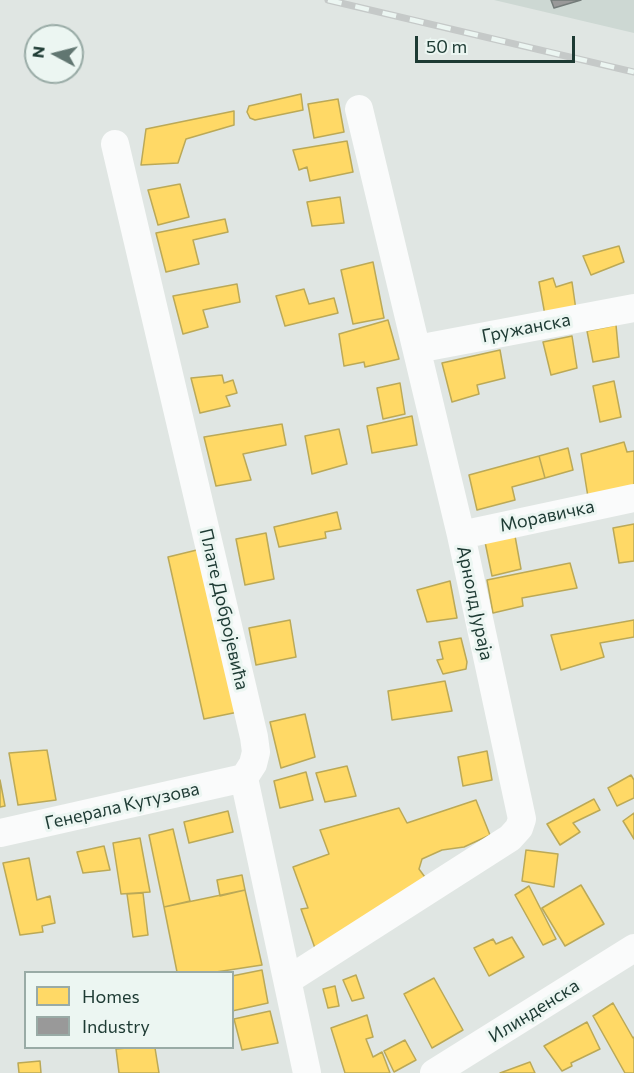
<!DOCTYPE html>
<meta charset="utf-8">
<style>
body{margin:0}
#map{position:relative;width:634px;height:1073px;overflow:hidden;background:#e0e6e3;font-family:Commissioner,sans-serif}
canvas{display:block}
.legend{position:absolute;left:24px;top:971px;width:210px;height:78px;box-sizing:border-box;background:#ecf6f2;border:2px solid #99aba6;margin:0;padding:8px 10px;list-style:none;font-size:18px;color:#1d3a33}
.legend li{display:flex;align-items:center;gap:12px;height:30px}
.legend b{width:30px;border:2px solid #99aba6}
.north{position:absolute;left:24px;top:24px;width:60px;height:60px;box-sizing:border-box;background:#ecf6f2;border:2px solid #99aba6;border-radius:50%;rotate:277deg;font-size:16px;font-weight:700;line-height:24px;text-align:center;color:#1d3a33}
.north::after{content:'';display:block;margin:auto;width:21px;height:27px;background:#617671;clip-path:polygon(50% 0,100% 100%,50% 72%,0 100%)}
.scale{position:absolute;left:415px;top:36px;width:160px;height:27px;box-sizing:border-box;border:3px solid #1d3a33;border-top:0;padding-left:8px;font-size:18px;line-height:21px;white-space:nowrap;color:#1d3a33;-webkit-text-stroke:4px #ecf6f2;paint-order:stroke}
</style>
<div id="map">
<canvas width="634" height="1073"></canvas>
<ul class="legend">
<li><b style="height:16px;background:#ffd966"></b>Homes</li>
<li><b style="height:16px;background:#999"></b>Industry</li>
</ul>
<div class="north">N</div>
<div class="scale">50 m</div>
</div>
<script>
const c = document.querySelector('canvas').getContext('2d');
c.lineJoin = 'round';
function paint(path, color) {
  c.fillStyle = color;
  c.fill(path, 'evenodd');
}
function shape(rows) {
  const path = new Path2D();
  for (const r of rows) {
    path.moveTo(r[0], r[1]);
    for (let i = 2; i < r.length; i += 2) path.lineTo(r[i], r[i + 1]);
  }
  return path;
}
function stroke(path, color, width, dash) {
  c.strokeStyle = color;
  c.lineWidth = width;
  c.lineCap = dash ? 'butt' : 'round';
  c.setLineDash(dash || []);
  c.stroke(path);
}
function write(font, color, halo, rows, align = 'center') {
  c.font = font + ' Commissioner,sans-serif';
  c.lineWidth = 6;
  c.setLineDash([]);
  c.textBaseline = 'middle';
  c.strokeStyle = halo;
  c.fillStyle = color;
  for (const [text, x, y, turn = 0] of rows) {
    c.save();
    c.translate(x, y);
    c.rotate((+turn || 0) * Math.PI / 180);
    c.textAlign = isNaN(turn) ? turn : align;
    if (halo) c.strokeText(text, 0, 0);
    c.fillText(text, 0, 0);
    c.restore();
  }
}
paint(shape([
 [494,0,634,0,634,33]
]), '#cdd8d3');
const homes = shape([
 [301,94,303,110,255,120,250,118,247,112,249,106,301,94],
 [338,99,344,132,314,138,308,104,338,99],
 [234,111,234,125,186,139,178,163,141,165,146,129,234,111],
 [347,141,353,172,310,181,307,167,299,170,293,150,347,141],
 [180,184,189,217,158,225,148,190,180,184],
 [340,197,344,223,312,226,307,202,340,197],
 [225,219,228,232,193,240,199,264,166,272,156,233,225,219],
 [619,246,624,262,591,275,583,256,619,246],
 [373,262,384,318,353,324,341,270,373,262],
 [553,278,556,287,572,282,576,310,545,315,539,282,553,278],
 [237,284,240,302,203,310,208,327,183,334,173,296,237,284],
 [304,289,309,304,334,298,338,313,285,326,276,296,304,289],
 [388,320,399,359,365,367,364,362,344,366,339,334,388,320],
 [616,325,619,357,593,362,587,331,616,325],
 [572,336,577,368,551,375,543,342,572,336],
 [500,350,505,378,477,385,479,394,452,402,442,363,500,350],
 [222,375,224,383,233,380,237,393,226,396,230,406,200,413,191,378,222,375],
 [614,381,621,417,600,422,593,386,614,381],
 [400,383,405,414,383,419,377,388,400,383],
 [412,416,417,445,372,453,367,426,412,416],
 [282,424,286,445,243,454,251,480,216,486,204,437,282,424],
 [339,429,347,464,312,474,305,436,339,429],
 [624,442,627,452,634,451,634,487,588,497,581,454,624,442],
 [568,448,573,470,545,478,539,456,568,448],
 [539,456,545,478,512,487,515,500,477,510,469,475,539,456],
 [337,512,341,529,325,532,326,538,279,547,274,527,337,512],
 [634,524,634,561,619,563,613,528,634,524],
 [266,533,274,579,245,585,236,539,266,533],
 [515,536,521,569,492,576,485,542,515,536],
 [205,548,243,711,204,719,168,557,205,548],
 [570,563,577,588,522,598,523,606,493,613,487,580,570,563],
 [450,581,457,618,427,622,417,590,450,581],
 [290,620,296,657,256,665,249,628,290,620],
 [634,620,634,637,600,643,604,657,561,670,551,635,634,620],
 [461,638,467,662,466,669,443,674,437,660,443,659,439,642,461,638],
 [445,681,452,711,392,720,388,691,445,681],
 [305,714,315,757,281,768,270,722,305,714],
 [47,750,56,800,18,805,9,753,47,750],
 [487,751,492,780,463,786,458,757,487,751],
 [347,766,356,796,325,802,316,773,347,766],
 [306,772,313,800,280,808,274,781,306,772],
 [631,775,634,780,634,798,617,806,608,788,631,775],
 [0,780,5,806,0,807,0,780],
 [594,799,600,810,573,823,580,832,560,845,547,824,594,799],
 [476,800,490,835,464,847,442,850,422,859,419,869,430,884,316,951,301,909,308,908,293,867,329,854,320,830,399,808,407,823,476,800],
 [228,811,233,832,189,843,184,822,228,811],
 [634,813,634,839,623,821,634,813],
 [173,829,190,901,164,907,149,835,173,829],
 [140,838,150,892,121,894,113,843,140,838],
 [104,846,110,870,83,873,77,852,104,846],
 [526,850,558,854,554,887,522,881,526,850],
 [29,858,37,900,50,896,55,923,42,926,43,932,20,935,3,863,29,858],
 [242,875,245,890,220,896,217,880,242,875],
 [581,885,604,924,565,946,542,908,581,885],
 [529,886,556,939,543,945,515,895,529,886],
 [245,890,262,965,216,972,177,972,164,907,245,890],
 [143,893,148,935,133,937,127,894,143,893],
 [512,937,524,957,489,976,474,948,493,939,496,944,512,937],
 [262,970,268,1003,232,1011,232,976,262,970],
 [356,975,364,998,352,1001,343,980,356,975],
 [434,978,463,1030,432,1048,404,994,434,978],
 [335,986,339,1006,328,1008,323,989,335,986],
 [613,1003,633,1038,634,1037,634,1073,625,1073,593,1016,613,1003],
 [270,1011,278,1043,242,1050,234,1019,270,1011],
 [367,1015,373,1037,366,1039,373,1057,382,1052,390,1073,345,1073,331,1028,367,1015],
 [587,1022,600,1049,571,1063,572,1066,562,1071,544,1046,587,1022],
 [405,1040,416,1060,394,1072,384,1051,405,1040],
 [127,1048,155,1048,159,1073,119,1073,116,1049,127,1048],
 [40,1061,41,1073,19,1073,18,1063,40,1061],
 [530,1062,535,1073,500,1073,530,1062]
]);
paint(homes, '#ffd966');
stroke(homes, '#bba957', 1.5);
const industry = shape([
 [551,0,581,0,554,8,551,0]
]);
paint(industry, '#999');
stroke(industry, '#747c7a', 1.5);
stroke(shape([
 [115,144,254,737,256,752,253,764,244,778,307,1073],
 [417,349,634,308],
 [461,535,634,498],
 [0,833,244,778],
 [288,980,510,838,519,828,522,819,461,535,359,109],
 [434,1073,634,948]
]), '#fafbfb', 28);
const rail = shape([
 [328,0,634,72]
]);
stroke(rail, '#c5c9c8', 7);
stroke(rail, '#ecf6f2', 4.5, [14]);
write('18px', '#1d3a33', '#ecf6f2', [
 ["Гружанска",526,328,-11],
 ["Моравичка",547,516,-12],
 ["Арнолд Јураја",475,603,78],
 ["Плате Добројевића",224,609,77],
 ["Генерала Кутузова",122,806,-13],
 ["Илинденска",534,1011,-32]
]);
</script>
